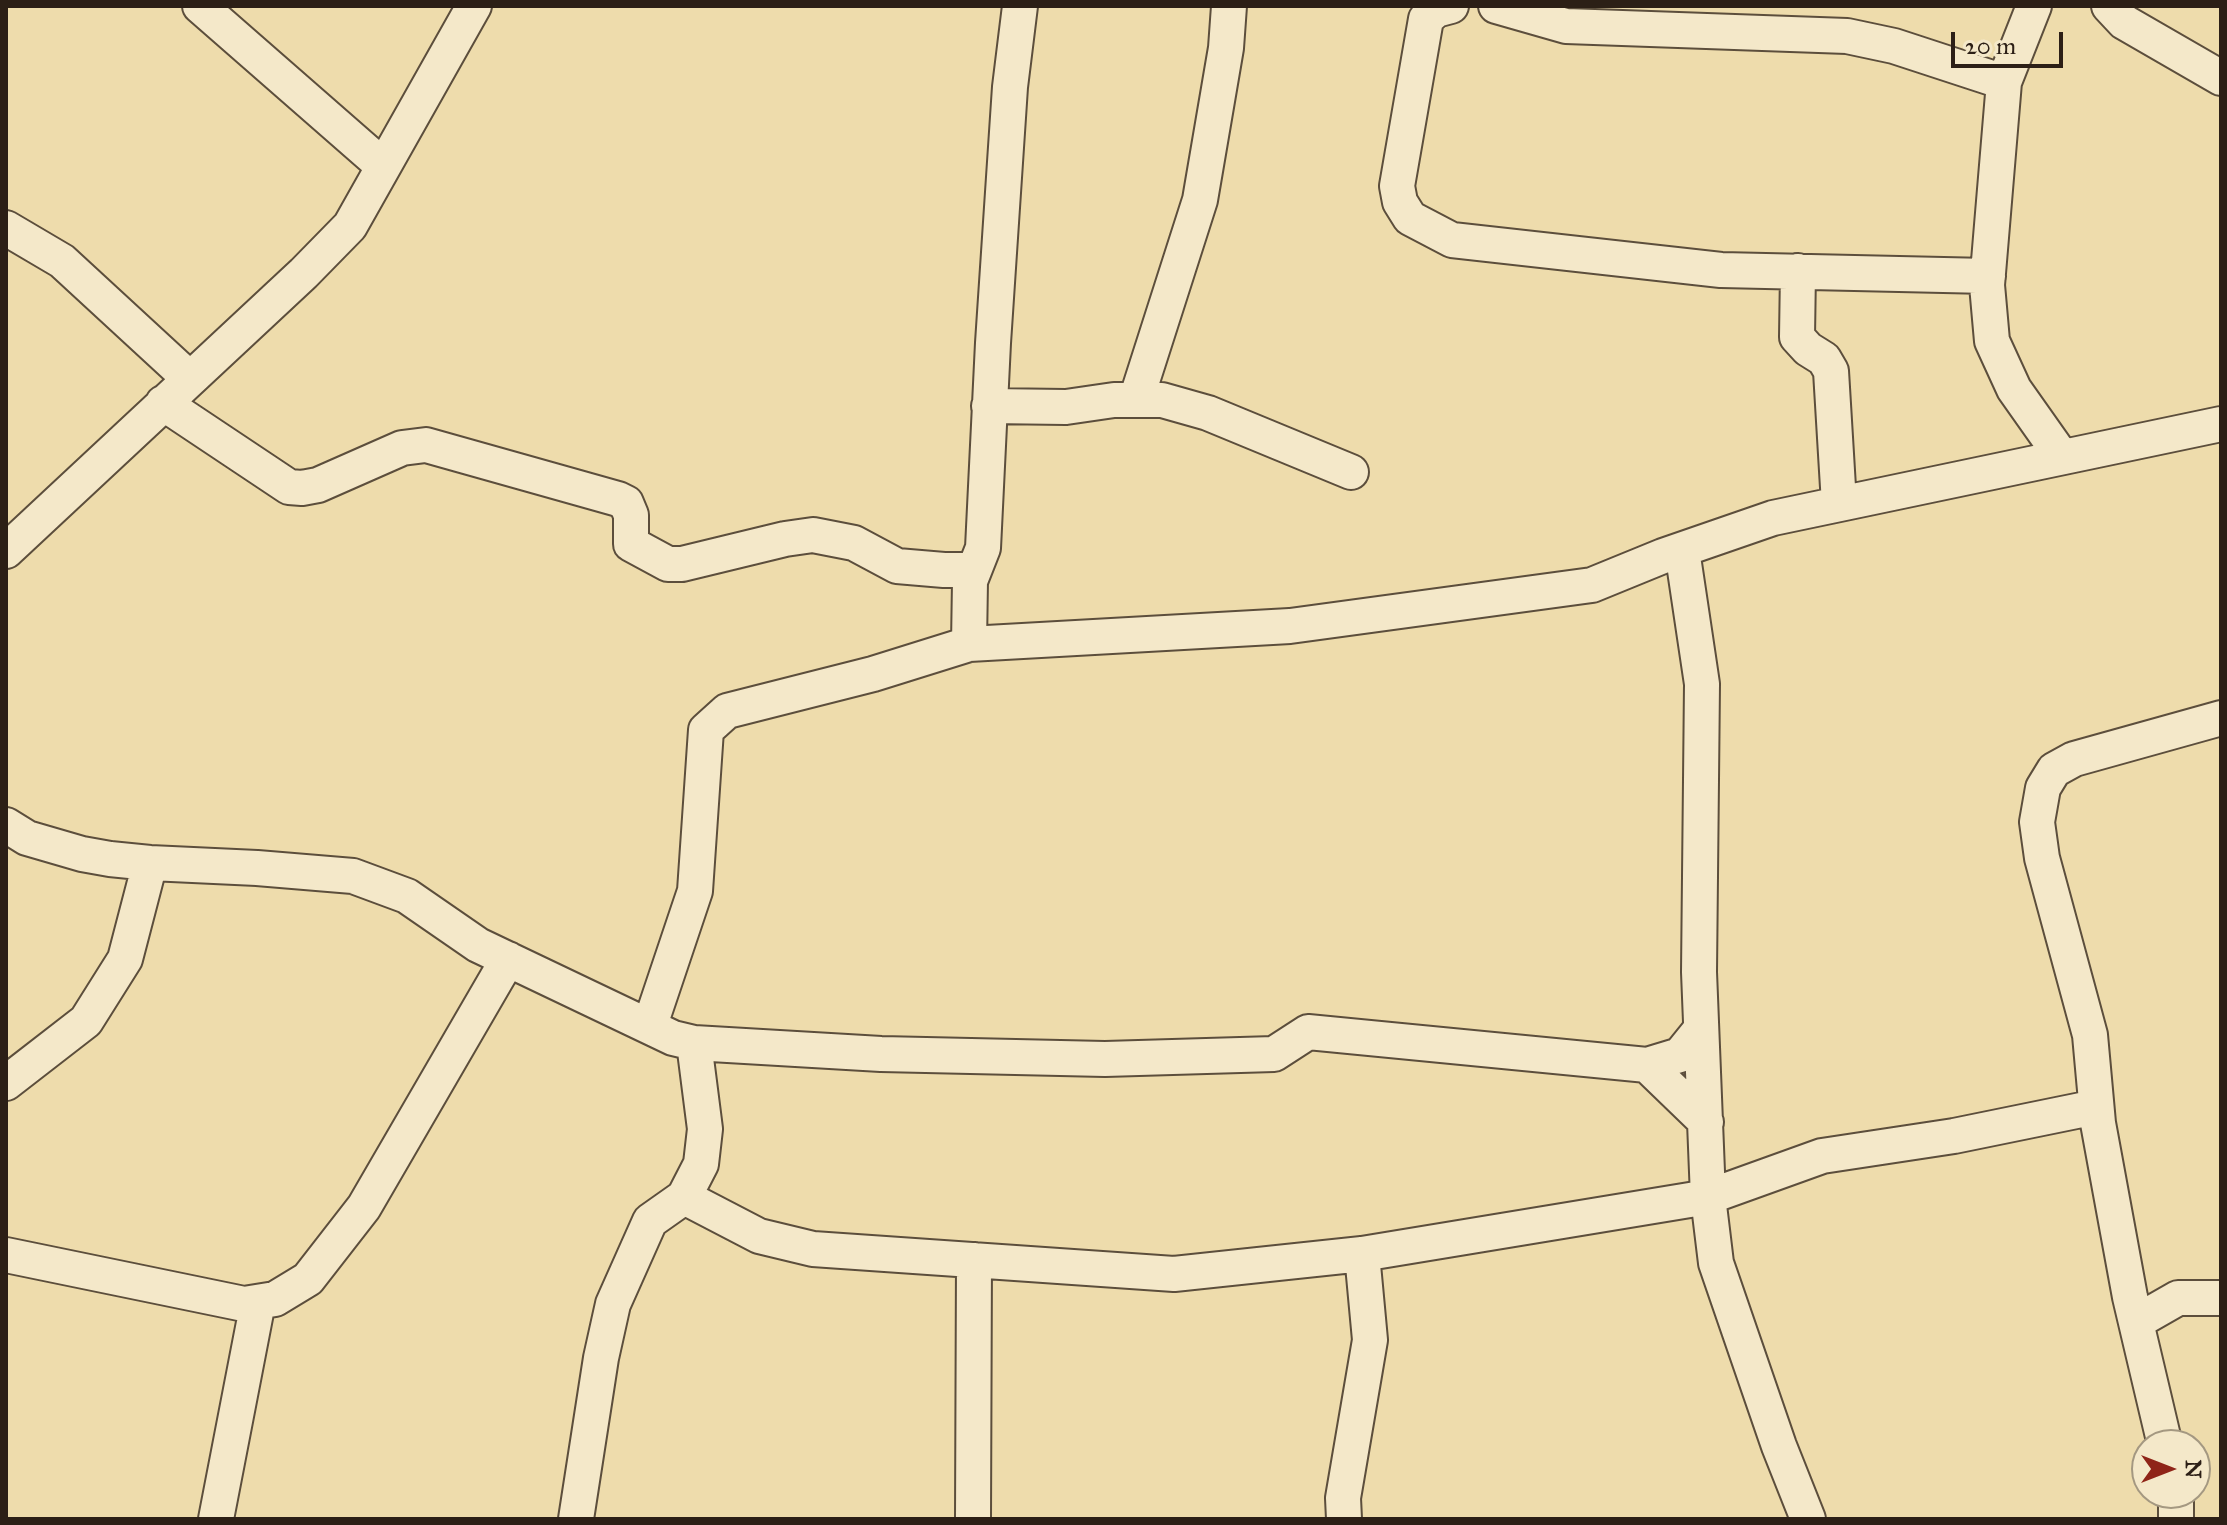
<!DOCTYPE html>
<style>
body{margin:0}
#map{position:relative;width:2227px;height:1525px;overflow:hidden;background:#eedcac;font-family:"IM FELL Great Primer",serif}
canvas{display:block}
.frame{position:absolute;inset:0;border:8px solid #2c1f16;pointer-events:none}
.north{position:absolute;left:2131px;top:1429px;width:80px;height:80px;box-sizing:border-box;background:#f4e8c9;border:2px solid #a49881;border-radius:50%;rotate:90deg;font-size:22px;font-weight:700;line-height:32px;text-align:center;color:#2c1f16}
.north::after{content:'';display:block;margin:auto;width:28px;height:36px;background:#8f2418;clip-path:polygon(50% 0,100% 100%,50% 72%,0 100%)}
.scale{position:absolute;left:1951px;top:32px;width:112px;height:36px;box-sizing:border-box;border:4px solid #2c1f16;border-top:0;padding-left:10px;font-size:24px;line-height:28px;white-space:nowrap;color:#2c1f16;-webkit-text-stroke:6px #f4e8c9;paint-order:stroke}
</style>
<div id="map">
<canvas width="2227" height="1525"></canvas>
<div class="frame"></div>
<div class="north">N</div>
<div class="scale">20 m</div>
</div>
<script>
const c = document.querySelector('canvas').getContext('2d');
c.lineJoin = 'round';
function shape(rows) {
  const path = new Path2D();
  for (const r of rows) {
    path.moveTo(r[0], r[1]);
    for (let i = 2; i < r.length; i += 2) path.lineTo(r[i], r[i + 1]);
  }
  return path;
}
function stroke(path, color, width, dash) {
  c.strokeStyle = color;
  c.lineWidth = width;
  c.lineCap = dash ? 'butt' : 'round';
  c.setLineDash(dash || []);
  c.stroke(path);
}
const minor = shape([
 [200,6,383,166],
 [1451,6,1436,10,1426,19,1397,186,1400,202,1410,218,1452,240,1721,270,1988,276],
 [1496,6,1566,26,1847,36,1894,46,2004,82],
 [2034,6,2004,82,1987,285,1992,341,2014,389,2062,457],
 [2109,6,2124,22,2221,78],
 [6,228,62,261,190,379],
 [1798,271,1797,337,1808,349,1824,359,1831,371,1839,504],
 [1136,400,1200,200,1226,48,1229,6],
 [163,403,289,487,302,488,318,485,402,448,426,445,618,499,626,503,631,515,631,544,668,564,682,564,785,539,813,535,854,543,897,566,944,570,973,570],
 [989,406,1066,407,1114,400,1162,400,1208,413,1351,472],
 [1682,550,1702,684,1699,972,1708,1197,1716,1263,1779,1446,1808,1519],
 [6,551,304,273,350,226,474,6],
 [969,644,970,581,983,548,993,343,1010,87,1020,6],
 [6,825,27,838,82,854,110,859,150,863,257,868,353,876,407,896,478,945,673,1038,694,1043,881,1054,1105,1059,1274,1054,1308,1032,1647,1065,1680,1055,1701,1029],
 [650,1025,695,891,706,730,727,711,873,674,969,644,1290,626,1592,585,1663,556,1773,518,2221,424],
 [1647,1065,1706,1122],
 [6,1083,86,1021,125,959,150,863],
 [684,1197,759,1236,813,1249,1174,1274,1362,1254,1708,1197,1822,1156,1954,1136,2096,1107],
 [6,1255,244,1304,275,1299,308,1279,364,1207,508,959],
 [2136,1322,2178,1298,2221,1298],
 [2165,1445,2130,1297,2098,1123,2090,1035,2042,858,2037,822,2043,788,2054,770,2074,759,2221,718],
 [2176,1493,2176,1519],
 [216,1519,258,1302],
 [576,1519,601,1358,613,1304,650,1221,684,1197,701,1164,705,1129,694,1043],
 [973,1519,974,1260],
 [1344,1519,1343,1498,1370,1340,1362,1254]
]);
stroke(minor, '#5c4e3c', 38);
stroke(minor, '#f4e8c9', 34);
</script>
